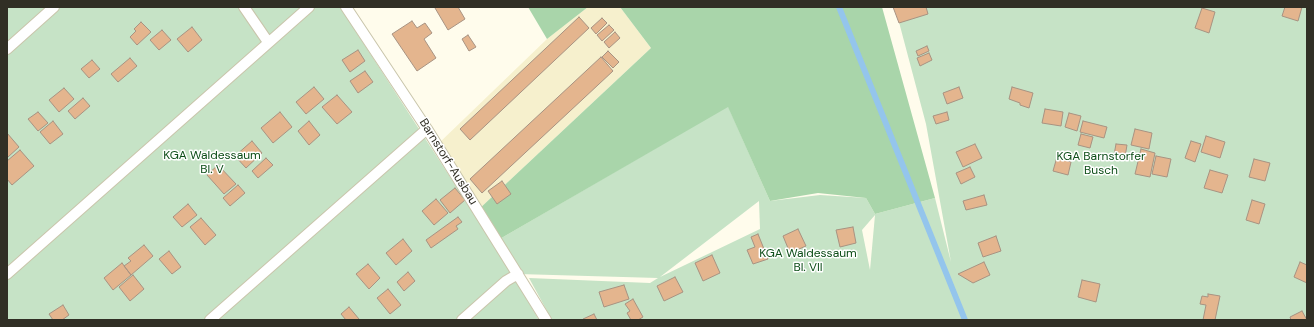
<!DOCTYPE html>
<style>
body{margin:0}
#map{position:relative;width:1314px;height:327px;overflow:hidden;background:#fffcec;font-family:"DM Sans",sans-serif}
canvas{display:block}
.frame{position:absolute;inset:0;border:8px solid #312f25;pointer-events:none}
</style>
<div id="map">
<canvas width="1314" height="327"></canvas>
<div class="frame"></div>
</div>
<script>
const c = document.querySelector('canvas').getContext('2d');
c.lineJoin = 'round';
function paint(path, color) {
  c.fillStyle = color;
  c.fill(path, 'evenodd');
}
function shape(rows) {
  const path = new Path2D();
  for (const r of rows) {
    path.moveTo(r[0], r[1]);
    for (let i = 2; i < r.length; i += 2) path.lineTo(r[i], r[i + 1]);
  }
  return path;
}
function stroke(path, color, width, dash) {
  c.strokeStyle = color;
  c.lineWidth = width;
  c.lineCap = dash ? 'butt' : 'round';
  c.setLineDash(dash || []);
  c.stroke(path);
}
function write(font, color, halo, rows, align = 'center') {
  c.font = font + ' "DM Sans",sans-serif';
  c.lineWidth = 3;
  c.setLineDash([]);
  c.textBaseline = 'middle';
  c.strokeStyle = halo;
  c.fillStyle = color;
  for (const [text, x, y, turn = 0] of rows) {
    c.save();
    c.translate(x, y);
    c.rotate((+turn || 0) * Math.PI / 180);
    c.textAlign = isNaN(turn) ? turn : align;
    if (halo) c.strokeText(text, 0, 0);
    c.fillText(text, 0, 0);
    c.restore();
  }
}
paint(shape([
 [588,7,620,7,651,48,478,210,437,145,547,39]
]), '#f6f0cd');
paint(shape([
 [7,7,340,7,498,251,539,320,7,320],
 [895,7,1307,7,1307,320,552,320,529,278,650,283,658,278,518,274,498,240,728,106,770,201,820,195,866,198,875,214,935,198,951,262,926,124],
 [759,201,760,229,660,277],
 [875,215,870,270,862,230]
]), '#c6e3c6');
paint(shape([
 [528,7,588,7,547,39],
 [620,7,882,7,935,198,875,214,866,198,818,193,770,201,728,107,498,240,478,210,651,48]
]), '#a9d5aa');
stroke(shape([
 [839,7,965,320]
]), '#94c5ec', 6);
const building = shape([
 [436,7,458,7,465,19,448,30,435,8,436,7],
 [893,7,926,7,928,14,899,23,893,7],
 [1285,7,1302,7,1298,21,1282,16,1285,7],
 [1202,8,1215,12,1209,33,1195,28,1202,8],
 [579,17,589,28,470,140,460,129,579,17],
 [602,18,607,23,596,34,591,28,602,18],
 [412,21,417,28,425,23,432,33,424,39,436,58,417,71,392,34,412,21],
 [141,22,151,32,137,45,130,37,136,31,134,29,141,22],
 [609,25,614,30,602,41,597,35,609,25],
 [192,27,202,40,188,52,177,39,192,27],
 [162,30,171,40,159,50,150,40,162,30],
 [615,32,620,38,609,48,604,42,615,32],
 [468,35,476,47,469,51,462,39,468,35],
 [927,46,929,51,918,56,916,51,927,46],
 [358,50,365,61,350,72,342,60,358,50],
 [608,51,619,62,613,68,602,57,608,51],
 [929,53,932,60,920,66,917,58,929,53],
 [601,57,613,71,482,193,470,179,601,57],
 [130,58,137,66,118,82,111,74,130,58],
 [92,60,100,69,89,78,81,69,92,60],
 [365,71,373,82,358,93,350,81,365,71],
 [314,87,324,99,306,114,296,102,314,87],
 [959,87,963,98,947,104,943,93,959,87],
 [1012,87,1033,93,1029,108,1020,105,1020,103,1009,99,1012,87],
 [64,88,74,99,59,112,49,100,64,88],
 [337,95,352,112,337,124,322,107,337,95],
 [83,98,90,106,75,119,68,111,83,98],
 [1045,109,1063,112,1061,126,1042,123,1045,109],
 [38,112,48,123,38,131,28,119,38,112],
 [280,112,292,127,273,143,261,128,280,112],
 [947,112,949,120,936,124,933,116,947,112],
 [1069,113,1081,116,1077,131,1065,127,1069,113],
 [53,121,63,134,50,144,40,132,53,121],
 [309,121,320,135,309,145,298,131,309,121],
 [1083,121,1107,127,1104,138,1080,132,1083,121],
 [1135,129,1152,133,1149,149,1131,145,1135,129],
 [7,133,19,147,8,157,7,156,7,133],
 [1081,134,1093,137,1090,148,1078,145,1081,134],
 [1206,136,1225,142,1220,158,1201,152,1206,136],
 [252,141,262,153,246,168,235,156,252,141],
 [1191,141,1201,144,1195,162,1185,158,1191,141],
 [975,144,982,158,963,167,956,152,975,144],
 [1116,144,1127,145,1125,157,1114,155,1116,144],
 [1141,149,1155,153,1150,177,1135,174,1141,149],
 [20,150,34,166,12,185,7,179,7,161,20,150],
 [1156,156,1171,159,1167,177,1152,174,1156,156],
 [1057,157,1071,162,1068,175,1053,171,1057,157],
 [266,158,273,165,258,178,252,171,266,158],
 [1254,159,1270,163,1265,181,1249,177,1254,159],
 [218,165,236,184,224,194,207,175,218,165],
 [970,167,975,177,961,184,956,173,970,167],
 [1210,170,1228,175,1222,193,1204,188,1210,170],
 [502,181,511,194,497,204,488,191,502,181],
 [238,185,245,193,230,206,223,198,238,185],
 [455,188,465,200,450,213,440,200,455,188],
 [984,195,987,205,966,210,963,201,984,195],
 [436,199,448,213,434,225,422,211,436,199],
 [1252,200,1265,204,1259,224,1246,220,1252,200],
 [188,204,197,215,182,227,173,217,188,204],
 [458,217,462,222,456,226,458,229,431,248,426,240,458,217],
 [201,218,216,235,205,245,190,227,201,218],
 [853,227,856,243,840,247,836,230,853,227],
 [798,229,806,246,790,253,783,236,798,229],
 [758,234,768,259,753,264,747,250,755,247,751,237,758,234],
 [996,236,1001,251,983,257,978,243,996,236],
 [403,239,412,251,396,265,386,253,403,239],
 [144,245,153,256,131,275,124,266,131,261,128,258,144,245],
 [169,251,181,267,172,274,159,259,169,251],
 [712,255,720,273,703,281,695,263,712,255],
 [984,262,990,275,973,283,958,274,984,262],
 [1300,262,1307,265,1307,283,1294,277,1300,262],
 [122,263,131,275,113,290,104,278,122,263],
 [368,264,380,278,369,289,356,274,368,264],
 [408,272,415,281,404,291,397,282,408,272],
 [133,275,144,289,130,301,119,287,133,275],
 [675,277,683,292,664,301,657,286,675,277],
 [1082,280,1100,284,1096,302,1078,297,1082,280],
 [624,285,629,299,604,307,599,292,624,285],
 [388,289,401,305,390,314,377,298,388,289],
 [1208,294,1220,296,1215,320,1203,320,1206,305,1200,304,1202,296,1208,297,1208,294],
 [633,299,643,317,638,320,631,320,627,313,630,311,625,304,633,299],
 [63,305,69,315,62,320,53,320,49,314,63,305],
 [349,307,359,319,358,320,346,320,341,314,349,307],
 [1302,311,1307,320,1291,320,1290,317,1302,311],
 [594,314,597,320,583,320,583,319,594,314]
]);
paint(building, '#e4b58e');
stroke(building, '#a89382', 1);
const service = shape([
 [244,7,268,42],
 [346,7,427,129,546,320],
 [7,49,54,7],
 [7,274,309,7],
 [210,320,427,129],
 [462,320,506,281,518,274]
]);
stroke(service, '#c9c5ab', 12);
stroke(service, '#fff', 10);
write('12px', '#0c4d17', '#fff', [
 ["KGA Waldessaum",212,156],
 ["Bl. V",212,170],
 ["KGA Barnstorfer",1101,157],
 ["Busch",1101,171],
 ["KGA Waldessaum",808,254],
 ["Bl. VII",808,268]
]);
write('12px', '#312f25', '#fff', [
 ["Barnstorf-Ausbau",448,162,58]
]);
</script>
